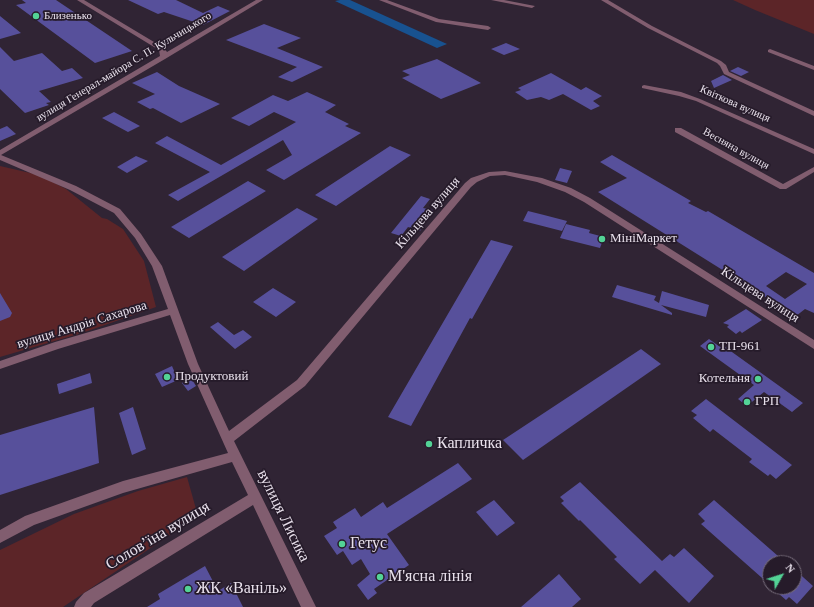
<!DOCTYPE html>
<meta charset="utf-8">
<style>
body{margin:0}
#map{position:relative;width:814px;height:607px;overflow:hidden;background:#302434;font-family:"Times New Roman",serif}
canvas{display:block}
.north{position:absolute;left:762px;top:555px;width:40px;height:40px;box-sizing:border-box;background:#261b2a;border:1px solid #746a78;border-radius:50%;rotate:51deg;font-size:11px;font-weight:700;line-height:16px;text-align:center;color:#e9e1ec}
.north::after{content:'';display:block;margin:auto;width:14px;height:18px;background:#53d396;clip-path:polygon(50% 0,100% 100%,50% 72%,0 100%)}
</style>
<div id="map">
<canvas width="814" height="607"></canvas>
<div class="north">N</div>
</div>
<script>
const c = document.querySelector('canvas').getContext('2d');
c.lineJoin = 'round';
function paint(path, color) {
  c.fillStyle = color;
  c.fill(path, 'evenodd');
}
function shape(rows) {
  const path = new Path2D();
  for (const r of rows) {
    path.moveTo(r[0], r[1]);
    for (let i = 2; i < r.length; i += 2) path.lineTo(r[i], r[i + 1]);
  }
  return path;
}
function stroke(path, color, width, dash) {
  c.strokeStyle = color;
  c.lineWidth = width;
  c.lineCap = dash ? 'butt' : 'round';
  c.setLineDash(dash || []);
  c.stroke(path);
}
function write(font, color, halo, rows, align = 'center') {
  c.font = font + ' "Times New Roman",serif';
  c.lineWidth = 3.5;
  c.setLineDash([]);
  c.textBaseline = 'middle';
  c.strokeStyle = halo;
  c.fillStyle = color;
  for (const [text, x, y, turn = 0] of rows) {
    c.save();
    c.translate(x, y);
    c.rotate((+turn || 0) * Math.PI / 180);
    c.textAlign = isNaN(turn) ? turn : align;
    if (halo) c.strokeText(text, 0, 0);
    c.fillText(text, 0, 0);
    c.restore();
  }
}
paint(shape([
 [733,0,814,0,814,34,755,10],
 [0,166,39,175,66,189,102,218,107,219,123,229,144,261,156,307,82,333,0,357],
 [187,477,198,516,63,607,0,607,0,550,74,514,138,491]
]), '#5c2528');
paint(shape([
 [340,0,350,0,447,44,437,48,335,1]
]), '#185290');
paint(shape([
 [22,0,56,0,132,51,95,63,16,5,26,3],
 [128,0,176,0,203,13,218,6,230,11,203,25,164,12,158,14],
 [0,16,21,33,0,39],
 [264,24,301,38,277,48,323,67,292,82,278,77,297,67,226,40],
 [506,43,520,49,504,55,491,49],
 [0,47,14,61,42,53,62,71,72,68,83,78,39,91,51,102,46,103,49,105,25,113,0,89],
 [437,59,481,83,441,99,402,78,410,75,402,71],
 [738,67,749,72,741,76,730,71],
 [157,72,179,86,220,104,181,123,153,108,150,109,137,102,155,94,132,83],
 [551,73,581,90,586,87,602,96,593,101,600,106,591,110,563,94,549,100,541,97,527,100,515,92,521,90,518,88],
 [723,75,732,80,714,88,711,81],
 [307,92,336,105,325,112,349,124,345,126,361,133,284,180,266,170,292,155,283,140,178,201,168,195,210,172,155,143,167,136,221,165,296,122,274,112,249,126,231,118,273,95,288,101],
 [114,112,140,126,128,132,102,118],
 [7,126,16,134,0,141,0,129],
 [390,146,411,155,336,206,315,195],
 [612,155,691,201,688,203,706,212,708,211,814,273,814,313,805,309,796,316,598,192,627,178,600,162],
 [786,272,807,284,785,299,766,286],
 [136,156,148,161,127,173,117,167],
 [560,168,572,171,567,183,555,180],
 [248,181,266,191,189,238,171,227],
 [421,196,430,199,423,208,433,210,420,231,408,227,401,236,391,233],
 [297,208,318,219,244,271,222,257],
 [528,211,544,215,567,221,562,231,523,221],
 [566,224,590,230,589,233,604,237,600,248,560,238],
 [491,240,513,246,472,319,470,318,411,426,388,417],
 [617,285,656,296,654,300,659,303,662,291,709,305,706,317,661,305,672,313,672,315,612,297],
 [273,288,296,302,276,317,253,302],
 [0,293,12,313,10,317,0,321],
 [746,309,762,320,742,333,740,331,736,334,727,327,729,325,723,323],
 [218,322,234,335,243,330,252,337,235,349,210,327],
 [709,339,723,349,725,347,803,403,792,412,764,392,747,406,738,399,754,385,700,346],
 [641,349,661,364,523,460,503,440],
 [172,366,178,380,162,387,155,374],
 [90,373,92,383,59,394,57,384],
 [191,378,196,386,188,391,182,383],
 [706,399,792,465,776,479,770,474,768,476,749,462,752,459,713,429,710,432,693,418,697,415,691,411],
 [94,407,99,463,0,495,0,435],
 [133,407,146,449,132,455,119,413],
 [458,463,472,479,387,534,409,565,374,589,377,593,368,600,357,585,370,574,361,559,352,565,343,551,337,555,324,536,337,528,333,522,355,508,361,517,383,502,387,508],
 [580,482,662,561,670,554,674,557,684,548,714,576,689,603,655,570,640,584,614,559,617,557,580,520,579,521,561,503,564,501,560,497],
 [494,500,515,523,497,536,476,512],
 [714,500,786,563,770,563,770,585,701,524,705,521,698,514],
 [205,566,218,591,231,583,243,607,147,607,160,599,158,594],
 [794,569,813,586,797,604,789,597,786,600,771,587,794,587],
 [559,574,581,599,572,607,521,607]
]), '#57509b');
paint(shape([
 [77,0,84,0,164,48,167,52,256,0,263,0,165,59,1,155,76,186,120,209,141,234,162,266,198,364,229,431,297,380,465,183,471,178,489,172,505,171,542,178,571,188,590,198,814,340,814,349,584,202,565,192,537,182,505,175,490,176,477,182,471,187,305,386,234,441,316,607,301,607,253,505,94,603,91,607,74,607,76,602,84,593,248,495,232,462,123,493,34,525,0,543,0,530,25,516,123,481,228,453,188,364,170,315,58,349,0,369,0,361,55,342,168,309,152,266,135,238,114,213,70,190,0,160,0,150,160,56,159,50,77,0],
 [379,0,387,0,439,19,488,26,491,28,488,30,436,22,379,0],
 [491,0,504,0,535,6,532,8,491,0],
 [601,0,608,0,652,26,721,61,726,65,729,72,814,111,814,116,724,74,720,66,717,63,648,28,601,0],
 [770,49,814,66,814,70,768,52,768,50,770,49],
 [644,85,681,92,700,99,814,149,814,154,696,101,679,96,642,88,642,86,644,85],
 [675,128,681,128,783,184,814,167,814,172,786,189,780,189,675,132,675,128]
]), '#815d6f');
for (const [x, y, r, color] of [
 [36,16,4,"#53d396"],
 [602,239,4,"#53d396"],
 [711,347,4,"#53d396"],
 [167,377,4,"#53d396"],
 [758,379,4,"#53d396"],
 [747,402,4,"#53d396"],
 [429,444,4,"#53d396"],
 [342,544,4,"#53d396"],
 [380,577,4,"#53d396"],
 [188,589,4,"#53d396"]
]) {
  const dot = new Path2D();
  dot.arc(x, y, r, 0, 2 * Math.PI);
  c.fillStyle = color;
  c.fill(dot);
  stroke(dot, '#261b2a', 1.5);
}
write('11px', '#e9e1ec', '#261b2a', [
 ["Близенько",44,16]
], 'left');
write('11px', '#e9e1ec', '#261b2a', [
 ["вулиця Генерал-майора С. П. Кульчицького",124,67,-31],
 ["Квіткова вулиця",735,104,24],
 ["Весняна вулиця",736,149,29]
]);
write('13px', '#e9e1ec', '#261b2a', [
 ["Кільцева вулиця",428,213,-49],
 ["Кільцева вулиця",760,295,33],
 ["вулиця Андрія Сахарова",82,325,-17]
]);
write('13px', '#e9e1ec', '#261b2a', [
 ["МініМаркет",610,239],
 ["ТП-961",719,347],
 ["Продуктовий",175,377],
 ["Котельня",750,379,"right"],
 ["ГРП",755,402]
], 'left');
write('16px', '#e9e1ec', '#261b2a', [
 ["Капличка",437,444],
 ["Гетус",350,544],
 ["М'ясна лінія",388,577],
 ["ЖК «Ваніль»",196,589]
], 'left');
write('16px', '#e9e1ec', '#261b2a', [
 ["вулиця Лисика",283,516,64],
 ["Соловʼїна вулиця",158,536,-31]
]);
</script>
